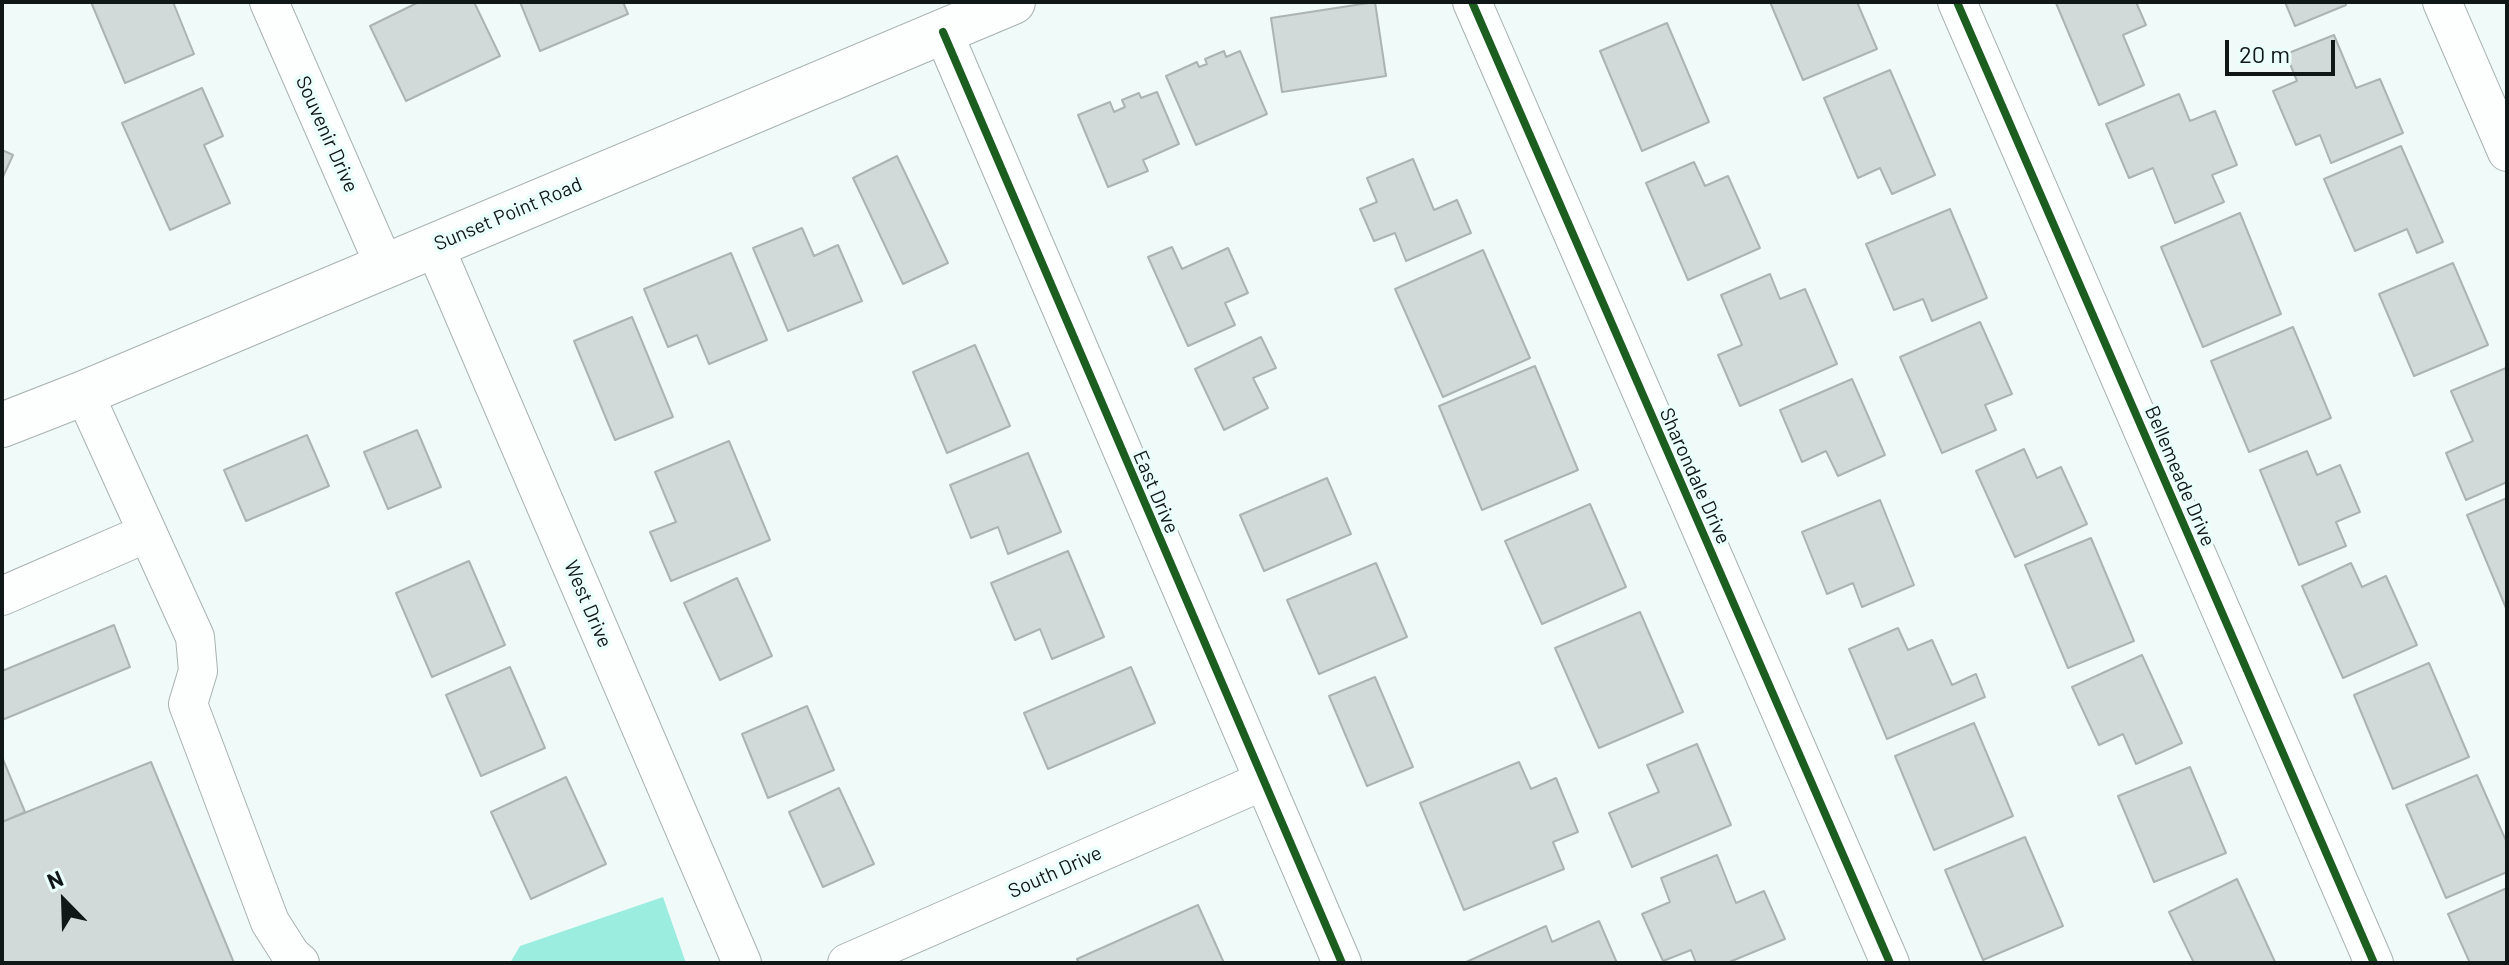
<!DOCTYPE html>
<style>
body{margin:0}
#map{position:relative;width:2509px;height:965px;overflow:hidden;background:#f0faf8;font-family:Barlow,sans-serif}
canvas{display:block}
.frame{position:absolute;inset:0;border:4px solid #101817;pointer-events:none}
.north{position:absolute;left:24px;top:861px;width:80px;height:80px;-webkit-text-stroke:6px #ebfffa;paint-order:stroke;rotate:337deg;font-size:22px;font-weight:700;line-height:32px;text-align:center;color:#101817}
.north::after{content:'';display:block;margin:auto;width:28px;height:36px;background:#101817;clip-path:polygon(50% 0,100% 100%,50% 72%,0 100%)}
.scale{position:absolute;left:2225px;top:40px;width:110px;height:36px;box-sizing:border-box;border:4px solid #101817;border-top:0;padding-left:10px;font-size:24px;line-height:28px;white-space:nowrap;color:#101817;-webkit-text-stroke:6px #ebfffa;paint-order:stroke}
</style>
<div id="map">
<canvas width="2509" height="965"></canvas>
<div class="frame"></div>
<div class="north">N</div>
<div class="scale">20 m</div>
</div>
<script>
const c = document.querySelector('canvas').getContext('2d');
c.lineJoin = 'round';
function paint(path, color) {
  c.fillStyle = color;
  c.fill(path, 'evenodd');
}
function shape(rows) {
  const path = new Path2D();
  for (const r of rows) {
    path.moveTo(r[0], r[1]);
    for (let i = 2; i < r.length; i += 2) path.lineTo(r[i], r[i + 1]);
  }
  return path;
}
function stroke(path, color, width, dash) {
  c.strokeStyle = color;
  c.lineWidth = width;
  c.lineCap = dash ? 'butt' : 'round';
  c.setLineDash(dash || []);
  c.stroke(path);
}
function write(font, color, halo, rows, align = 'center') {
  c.font = font + ' Barlow,sans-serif';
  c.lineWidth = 7;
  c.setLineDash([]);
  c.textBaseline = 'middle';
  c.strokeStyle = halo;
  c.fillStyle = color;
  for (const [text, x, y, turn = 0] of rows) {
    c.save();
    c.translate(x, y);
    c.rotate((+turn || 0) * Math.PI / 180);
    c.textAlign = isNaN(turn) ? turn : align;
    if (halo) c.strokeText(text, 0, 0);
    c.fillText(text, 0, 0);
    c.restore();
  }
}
paint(shape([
 [663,897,686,963,510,963,520,946]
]), '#9aeddf');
const building = shape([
 [91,2,173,2,194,54,125,83,91,2],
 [419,2,474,2,500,56,406,101,370,26,419,2],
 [520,2,623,2,628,14,540,51,520,2],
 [1375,2,1386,76,1282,92,1271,18,1375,2],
 [1770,2,1857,2,1877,49,1803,80,1770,2],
 [2136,2,2146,25,2123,35,2144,85,2099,105,2056,3,2136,2],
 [2285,2,2345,2,2346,5,2295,26,2285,2],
 [1667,23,1709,122,1642,151,1600,51,1667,23],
 [2334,35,2356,88,2380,79,2403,133,2331,163,2320,135,2296,145,2273,91,2297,81,2286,54,2334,35],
 [1224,51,1226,57,1240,51,1267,114,1196,145,1166,76,1197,62,1199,67,1207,64,1205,59,1224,51],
 [1890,70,1935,175,1892,194,1880,168,1858,178,1824,98,1890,70],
 [202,88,223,136,204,145,230,203,170,230,122,123,202,88],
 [1157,92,1179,144,1143,160,1148,171,1108,187,1078,115,1110,102,1114,112,1125,107,1122,100,1139,93,1141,98,1157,92],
 [2179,94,2190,121,2215,111,2237,165,2212,175,2224,202,2175,223,2153,168,2129,178,2106,124,2179,94],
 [2401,146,2443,242,2417,253,2407,229,2355,251,2324,179,2401,146],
 [2,150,13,155,2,179,2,150],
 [897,156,948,263,903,284,853,178,897,156],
 [1413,159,1434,210,1457,200,1471,233,1406,261,1395,233,1374,241,1360,209,1377,202,1367,178,1413,159],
 [1694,162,1705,186,1728,176,1760,248,1688,280,1646,183,1694,162],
 [1950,209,1987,298,1932,321,1923,299,1894,310,1866,244,1950,209],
 [2240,213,2281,314,2203,347,2161,247,2240,213],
 [802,228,814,256,838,245,862,301,788,331,753,248,802,228],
 [1172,247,1182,269,1228,248,1248,293,1225,303,1235,325,1188,346,1148,257,1172,247],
 [1483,250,1530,358,1443,397,1395,289,1483,250],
 [731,253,767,340,709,364,697,335,668,347,644,289,731,253],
 [2453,263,2488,345,2414,376,2379,294,2453,263],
 [1770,274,1780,299,1805,289,1837,364,1740,406,1718,355,1742,345,1721,295,1770,274],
 [632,317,673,417,615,440,574,341,632,317],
 [1980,322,2012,394,1985,405,1996,430,1942,453,1900,357,1980,322],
 [2293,327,2331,418,2249,452,2211,361,2293,327],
 [1261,337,1276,368,1253,378,1268,408,1224,430,1195,369,1261,337],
 [975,345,1010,426,947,453,913,372,975,345],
 [1535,366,1578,470,1482,510,1439,406,1535,366],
 [2506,368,2507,482,2466,500,2446,453,2473,441,2451,391,2506,368],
 [1852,379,1885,455,1838,476,1826,451,1802,462,1780,410,1852,379],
 [417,430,441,487,388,509,364,452,417,430],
 [307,435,329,486,246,521,224,470,307,435],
 [729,441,770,540,671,581,650,532,676,522,655,472,729,441],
 [2024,449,2037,478,2061,467,2087,524,2015,557,1976,471,2024,449],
 [2307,451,2317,475,2340,465,2360,512,2336,522,2346,546,2299,565,2260,470,2307,451],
 [1028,453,1061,532,1008,554,998,527,971,538,950,485,1028,453],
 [1327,478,1351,534,1264,571,1240,515,1327,478],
 [2507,498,2507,608,2506,608,2467,515,2507,498],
 [1880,500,1914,585,1862,607,1853,583,1827,594,1802,532,1880,500],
 [1590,504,1626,587,1542,624,1505,541,1590,504],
 [2091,538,2134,641,2068,668,2025,565,2091,538],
 [1068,551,1104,637,1052,659,1040,629,1015,640,991,583,1068,551],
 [469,561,505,645,432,677,396,593,469,561],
 [1376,563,1407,637,1319,674,1287,600,1376,563],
 [2351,563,2362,587,2386,576,2417,645,2343,678,2302,586,2351,563],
 [737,578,772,656,720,680,684,603,737,578],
 [1640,612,1683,712,1599,748,1555,648,1640,612],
 [114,625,130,667,2,720,2,671,114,625],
 [1898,628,1908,650,1932,640,1952,685,1976,674,1985,697,1887,739,1849,649,1898,628],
 [2142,655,2182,743,2136,764,2123,734,2099,745,2072,687,2142,655],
 [2429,663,2469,757,2393,789,2354,695,2429,663],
 [510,667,545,748,481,776,446,695,510,667],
 [1131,667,1155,723,1048,769,1024,713,1131,667],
 [1375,677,1413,767,1367,786,1329,696,1375,677],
 [807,706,834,770,768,798,742,734,807,706],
 [1974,723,2013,816,1934,850,1895,756,1974,723],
 [1697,744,1731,825,1632,867,1609,813,1659,792,1647,765,1697,744],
 [2,757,25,812,2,822,2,757],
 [151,762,234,963,2,963,2,822,151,762],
 [1519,762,1531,789,1556,778,1578,832,1553,842,1564,869,1464,910,1420,803,1519,762],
 [2190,767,2226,853,2154,882,2118,796,2190,767],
 [2477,775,2507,843,2507,872,2446,898,2406,805,2477,775],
 [566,777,606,864,531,899,491,812,566,777],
 [839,788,874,864,823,887,789,812,839,788],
 [2025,837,2063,926,1983,960,1945,870,2025,837],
 [1717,855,1736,903,1764,891,1785,939,1727,963,1696,963,1691,950,1663,961,1642,914,1670,902,1661,878,1717,855],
 [2237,879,2275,962,2194,963,2169,912,2237,879],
 [2507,888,2507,963,2470,963,2448,914,2507,888],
 [1198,905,1224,963,1079,963,1077,959,1198,905],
 [1599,921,1617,963,1464,963,1546,926,1552,942,1599,921]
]);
paint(building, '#d1dad8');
stroke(building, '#abb4b2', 2);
const minor = shape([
 [269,2,385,267],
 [1472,2,1890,963],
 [1957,2,2374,963],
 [2442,2,2507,152],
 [943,32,1342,963],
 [434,245,742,963],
 [84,393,195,637,198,671,188,704,270,922,291,955,300,963],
 [2,596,147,533],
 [847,963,1263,781]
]);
const major = shape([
 [2,425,84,393,1013,2]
]);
stroke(minor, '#a8b2b0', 40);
stroke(major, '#a8b2b0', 46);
stroke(minor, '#fdfefe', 38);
stroke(major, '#fdfefe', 44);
stroke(shape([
 [1472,2,1890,963],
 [1957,2,2374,963],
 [943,32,1342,963]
]), '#1b5e20', 8);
write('20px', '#101817', '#ebfffa', [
 ["Souvenir Drive",327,134,66],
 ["Sunset Point Road",508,214,-23],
 ["Sharondale Drive",1695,476,66],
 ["Bellemeade Drive",2180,476,67],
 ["East Drive",1156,492,67],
 ["West Drive",588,604,67],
 ["South Drive",1055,872,-24]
]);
</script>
